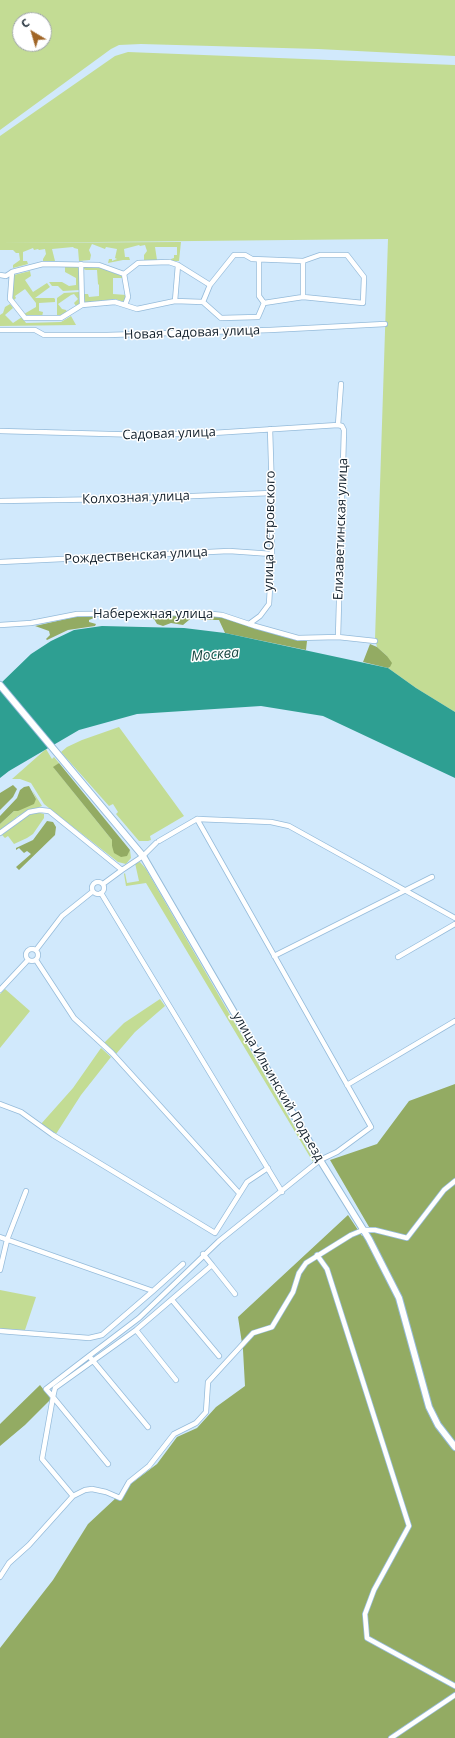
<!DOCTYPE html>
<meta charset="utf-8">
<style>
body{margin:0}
#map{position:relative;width:455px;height:1738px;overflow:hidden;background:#d1e9fc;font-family:"Open Sans",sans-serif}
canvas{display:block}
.north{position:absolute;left:12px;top:12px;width:40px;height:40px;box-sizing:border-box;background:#fff;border:1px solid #a0a6ab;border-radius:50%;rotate:322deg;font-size:11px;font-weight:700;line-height:16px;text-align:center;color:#12202c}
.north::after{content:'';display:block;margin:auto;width:14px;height:18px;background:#a06526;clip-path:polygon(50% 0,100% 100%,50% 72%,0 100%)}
</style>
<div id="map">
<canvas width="455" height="1738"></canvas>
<div class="north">С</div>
</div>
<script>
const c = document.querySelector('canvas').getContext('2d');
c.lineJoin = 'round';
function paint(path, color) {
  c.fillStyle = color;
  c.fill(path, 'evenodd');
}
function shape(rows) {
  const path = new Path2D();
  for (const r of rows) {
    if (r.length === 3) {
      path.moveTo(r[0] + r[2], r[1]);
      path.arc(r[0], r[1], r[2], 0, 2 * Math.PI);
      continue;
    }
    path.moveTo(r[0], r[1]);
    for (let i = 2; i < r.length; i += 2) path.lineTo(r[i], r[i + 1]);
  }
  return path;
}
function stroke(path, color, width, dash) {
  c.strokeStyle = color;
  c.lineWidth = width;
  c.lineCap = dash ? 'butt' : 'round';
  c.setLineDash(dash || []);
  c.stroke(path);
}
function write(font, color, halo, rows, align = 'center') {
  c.font = font + ' "Open Sans",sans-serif';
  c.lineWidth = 3;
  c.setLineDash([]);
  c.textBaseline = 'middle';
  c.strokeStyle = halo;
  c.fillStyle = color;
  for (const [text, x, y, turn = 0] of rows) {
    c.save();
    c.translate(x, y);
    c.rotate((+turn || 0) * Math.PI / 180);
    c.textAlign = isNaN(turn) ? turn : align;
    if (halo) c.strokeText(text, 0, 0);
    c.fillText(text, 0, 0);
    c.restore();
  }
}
paint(shape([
 [0,0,455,0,455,56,318,49,141,44,119,45,111,49,0,130],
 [20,20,44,20,44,44,20,44],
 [128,52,455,65,455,712,416,688,388,668,390,667,387,656,377,647,375,639,388,239,0,243,0,136,115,56],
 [181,242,179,261,171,261,171,259,174,258,174,255,177,255,177,247,155,247,157,260,144,260,144,255,147,251,145,245,140,246,139,245,124,249,125,257,129,257,130,260,123,260,108,263,109,259,112,259,112,261,117,259,115,258,117,249,106,247,105,249,92,244,89,250,91,255,90,260,79,261,78,249,74,248,73,247,52,249,55,261,43,261,43,259,46,254,45,249,39,250,38,249,34,250,33,248,23,252,23,261,27,261,28,264,13,268,13,265,20,260,19,253,16,253,13,250,0,250,0,243],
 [65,266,79,267,80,268,80,290,63,291,58,286,52,286,49,282,62,282,69,286,76,285,76,278,65,272],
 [84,267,99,267,122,276,123,278,113,278,113,294,126,295,124,302,115,299,85,303,83,294,88,294,89,297,99,296,99,285,98,284,97,270,86,270,83,269],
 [30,271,31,276,25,280,33,292,47,283,50,287,35,298,54,298,55,299,55,302,39,303,39,311,43,312,42,317,26,316,24,314,36,307,36,303,25,289,15,296,16,298,14,300,12,297,14,275],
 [79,292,81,303,76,306,74,303,78,299,74,294,71,295,58,304,62,309,66,310,67,312,61,316,57,317,57,298,64,293],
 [10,304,13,308,5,315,13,323,22,317,26,323,61,322,71,316,76,325,0,326,0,315,3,313,5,307],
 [119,727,184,816,150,836,151,840,148,841,139,841,116,814,118,812,113,804,109,806,61,752,67,747,82,740],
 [46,749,52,759,54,757,59,763,54,768,112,840,112,846,121,856,126,856,130,850,131,858,126,864,118,862,54,812,44,804,31,783,20,779,12,779],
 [32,790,42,806,18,816,0,831,0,824,14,811,36,799],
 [37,812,44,814,44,818,33,834,27,838,14,844,8,836,5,838,2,835,25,817],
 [140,862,146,869,313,1159,313,1162,146,883,126,886,124,874,125,873,127,883,139,881,135,863],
 [5,989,30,1011,0,1048,0,994],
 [160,999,165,1006,135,1032,116,1054,104,1043,124,1023],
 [101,1048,111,1057,81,1095,56,1134,41,1124,73,1088],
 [0,1290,36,1297,25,1330,0,1329]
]), '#c3dc94');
paint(shape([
 [84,615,101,615,89,620,89,622,96,624,95,626,68,630,47,640,46,639,50,635,49,631,35,626],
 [128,615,194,616,194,617,189,620,183,625,171,623,163,626,157,624,154,619,150,617,134,617,128,616],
 [198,615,217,616,284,637,307,641,306,650,225,633,219,620,203,620,199,619],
 [370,644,377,647,387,656,392,663,390,667,388,668,363,662],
 [59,763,130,850,127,856,121,857,114,853,112,846,112,840,53,767],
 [13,785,17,789,13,797,0,810,0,793],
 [29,786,36,799,34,804,18,811,14,811,0,824,0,816,17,798,20,790,24,787],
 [47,821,53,822,56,827,55,835,19,870,16,867,31,854,27,851,24,853,19,848,16,850,16,848,33,840],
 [455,1084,455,1738,0,1738,0,1648,53,1580,88,1524,132,1483,157,1464,177,1437,197,1428,216,1407,245,1386,243,1350,238,1317,348,1215,362,1236,372,1232,330,1160,377,1144,409,1101],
 [40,1385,51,1399,25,1425,0,1446,0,1424]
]), '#93ab63');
paint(shape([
 [102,626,184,628,225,633,388,668,416,688,455,712,455,778,323,716,261,706,137,714,79,730,9,771,0,778,0,684,31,654,51,641,74,630]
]), '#2e9f92');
const street = shape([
 [259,260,259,296,264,303],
 [303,261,303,297],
 [81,264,82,305],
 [124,274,128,297,125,305],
 [0,275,6,276,12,272,43,264,99,265,124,274,138,263,169,262,178,265,210,285,234,255,245,255,252,259,303,261,320,255,347,255,364,277,363,303,303,297,264,303,258,317,221,318,203,302,175,301,137,309,115,302,82,305,61,318,25,318,10,299,12,272],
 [175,301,178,265],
 [203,302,210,285],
 [0,330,35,330,44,335,107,335,270,330,385,324],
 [338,425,342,426,344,430,338,637],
 [338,425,341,384],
 [0,431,145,435,213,433,338,425],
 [0,501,115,499,272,493],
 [0,562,229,551,272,554],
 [249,624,260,616,269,604,272,554,272,493,270,429],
 [0,625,31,623,77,614,202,613,222,615,255,626,298,638,338,637,375,641],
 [197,819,271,822,289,826,455,918],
 [0,833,29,812,40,810,49,811,122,870,143,856,156,843],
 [98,888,6],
 [103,884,122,870],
 [101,893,282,1192],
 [32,955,6],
 [36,950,62,916,92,892],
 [274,956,432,877],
 [398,957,455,924],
 [36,960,74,1018,112,1053,239,1193],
 [0,990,28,960],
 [347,1085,455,1021],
 [0,1104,21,1112,53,1135,215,1233,247,1182,268,1168],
 [0,1237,153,1291,183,1264],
 [203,1254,212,1265],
 [317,1255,327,1269,409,1526,374,1590,365,1614,367,1638,455,1686],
 [0,1270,7,1240,26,1191],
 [172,1300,219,1356],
 [136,1330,176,1380],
 [0,1331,89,1338,102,1335,153,1291],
 [53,1397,55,1388,136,1330,212,1265,235,1294],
 [53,1397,46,1389,89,1356],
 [148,1427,89,1356,139,1318,219,1241,320,1160,337,1152,371,1127,197,819,159,841],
 [73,1496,42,1459,53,1397,108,1464],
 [0,1577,9,1563,29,1545,73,1496,85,1490,92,1489,106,1492,120,1498,129,1482,149,1466,174,1434,196,1423,206,1412,208,1382,253,1333,272,1327,293,1292,299,1273,306,1263,351,1235,363,1230,375,1230,407,1238,444,1190,455,1181],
 [391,1738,455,1695]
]);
const secondary = shape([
 [0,685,143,856,320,1160,369,1239,399,1298,429,1407,438,1425,455,1447]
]);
stroke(street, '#95bbda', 6);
stroke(secondary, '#95bbda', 8);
stroke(street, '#fff', 4.5);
stroke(secondary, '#fff', 6);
write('13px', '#12202c', '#fff', [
 ["Новая Садовая улица",192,333,-2],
 ["Садовая улица",169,434,-2],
 ["Колхозная улица",136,498,-2],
 ["Елизаветинская улица",341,529,-88],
 ["улица Островского",270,531,-89],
 ["Рождественская улица",136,556,-3],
 ["Набережная улица",153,614],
 ["улица Ильинский Подъезд",278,1087,60]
]);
write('italic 14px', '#174741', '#fff', [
 ["Москва",215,655,-5]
]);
</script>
